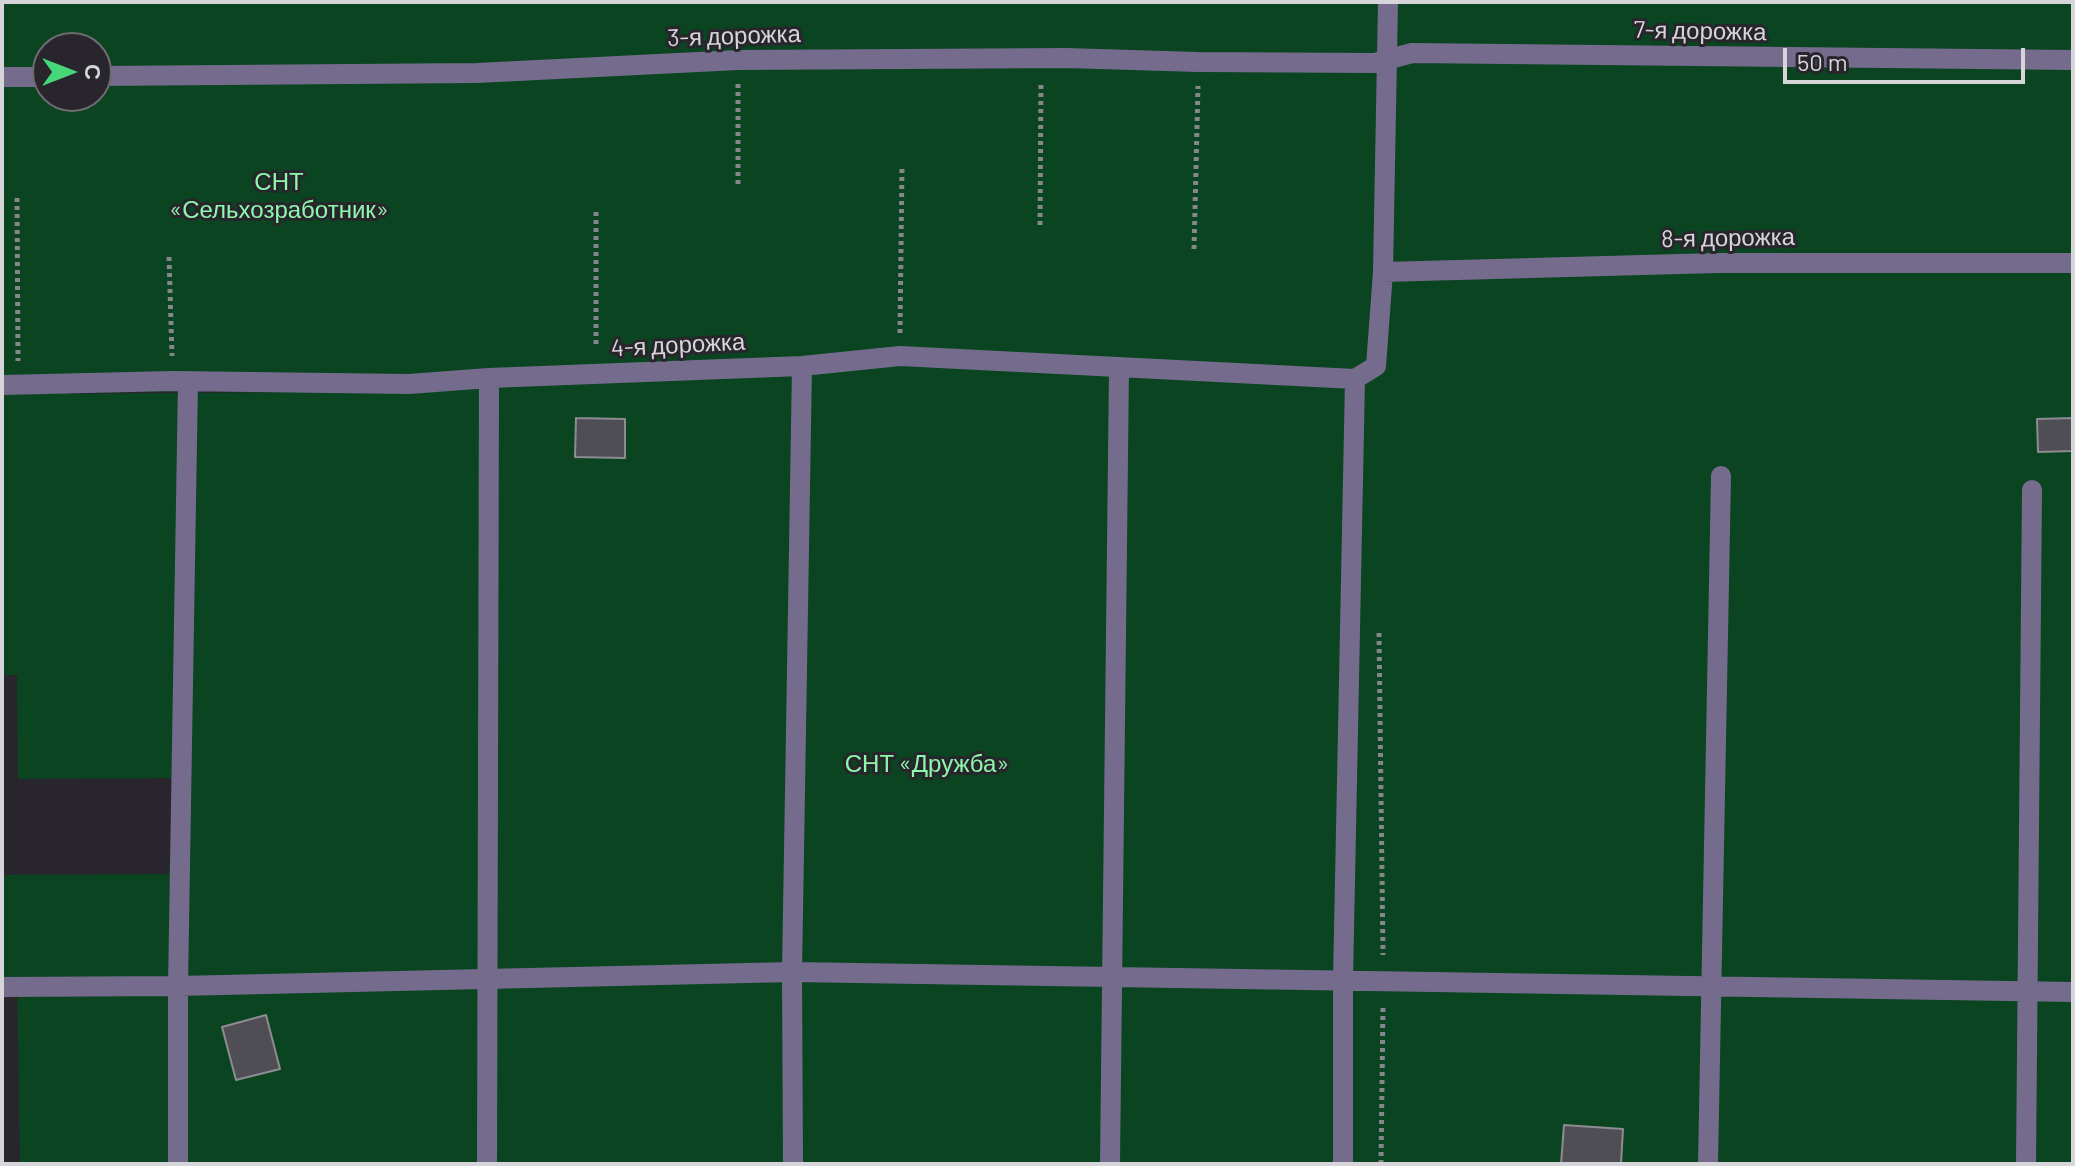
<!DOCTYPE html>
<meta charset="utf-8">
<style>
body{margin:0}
#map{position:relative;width:2075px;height:1166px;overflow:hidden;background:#28262c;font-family:Barlow,sans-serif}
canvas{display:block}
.frame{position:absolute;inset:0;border:4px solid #d6d5d9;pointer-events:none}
.north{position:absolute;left:32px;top:32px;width:80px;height:80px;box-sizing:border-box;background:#28262c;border:2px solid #6e6c71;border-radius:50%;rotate:90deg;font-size:22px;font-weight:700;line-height:32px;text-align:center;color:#d6d5d9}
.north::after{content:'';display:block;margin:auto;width:28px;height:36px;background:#45d77a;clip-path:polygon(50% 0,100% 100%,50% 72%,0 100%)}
.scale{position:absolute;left:1783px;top:48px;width:242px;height:36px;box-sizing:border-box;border:4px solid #d6d5d9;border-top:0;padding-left:10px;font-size:24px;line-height:28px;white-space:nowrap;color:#d6d5d9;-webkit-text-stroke:6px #28262c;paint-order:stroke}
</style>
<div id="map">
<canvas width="2075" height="1166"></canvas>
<div class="frame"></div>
<div class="north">С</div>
<div class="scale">50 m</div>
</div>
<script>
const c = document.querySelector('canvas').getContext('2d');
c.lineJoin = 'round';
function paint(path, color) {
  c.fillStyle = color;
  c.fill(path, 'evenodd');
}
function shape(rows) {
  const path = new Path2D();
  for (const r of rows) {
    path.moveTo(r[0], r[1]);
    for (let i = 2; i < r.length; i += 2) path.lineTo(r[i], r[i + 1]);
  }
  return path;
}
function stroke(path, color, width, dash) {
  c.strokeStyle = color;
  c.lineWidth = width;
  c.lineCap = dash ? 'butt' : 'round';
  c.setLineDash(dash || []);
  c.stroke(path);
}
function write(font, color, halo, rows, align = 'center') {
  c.font = font + ' Barlow,sans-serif';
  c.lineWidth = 6;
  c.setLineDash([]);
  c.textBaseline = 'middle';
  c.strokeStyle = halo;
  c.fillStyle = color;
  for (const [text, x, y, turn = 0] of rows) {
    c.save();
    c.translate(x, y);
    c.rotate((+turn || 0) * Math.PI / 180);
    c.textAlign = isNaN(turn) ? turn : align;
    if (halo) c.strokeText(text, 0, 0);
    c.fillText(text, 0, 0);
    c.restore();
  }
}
paint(shape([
 [2,2,2073,2,2073,1164,20,1164,17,977,2,977,2,875,169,874,174,778,18,779,17,675,2,675],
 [48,48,96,48,96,96,48,96],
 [455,388,413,391,69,394,70,393]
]), '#0a4421');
const building = shape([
 [576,418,625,419,625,458,575,457,576,418],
 [2073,418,2073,451,2038,452,2037,419,2073,418],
 [266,1015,280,1069,236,1080,222,1027,266,1015],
 [1564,1125,1623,1129,1621,1164,1561,1164,1564,1125]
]);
paint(building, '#504e55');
stroke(building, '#8e8c93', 2);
stroke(shape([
 [738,84,738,187],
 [17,198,18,361],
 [596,212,596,347],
 [1040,225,1041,82],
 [1194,249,1198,86],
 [169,257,172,356],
 [900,333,902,166],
 [1379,633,1383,955],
 [1381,1164,1383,1005]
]), '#87868b', 5, [4, 4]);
stroke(shape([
 [96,76,477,73,738,60,1066,58,1198,62,1375,63,1412,53,2073,60],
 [2,77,48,77],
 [1383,272,1717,263,2073,263],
 [2,385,173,381,409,384,489,378,802,366,900,356,1355,379],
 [2,987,178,986,792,972,2073,992],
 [178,1164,178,986,188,381],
 [487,1164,489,378],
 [793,1164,792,972,802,366],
 [1110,1164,1119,367],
 [1343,1164,1343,980,1355,379,1376,366,1383,272,1388,2],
 [1708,1164,1721,476],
 [2026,1164,2032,490]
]), '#756c8d', 20);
write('24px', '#d6d5d9', '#28262c', [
 ["7-я дорожка",1700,31,1],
 ["3-я дорожка",734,36,-2],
 ["8-я дорожка",1728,238,-1],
 ["4-я дорожка",678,345,-3]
]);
write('24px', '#8df7ab', '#28262c', [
 ["СНТ",279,182],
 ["«Сельхозработник»",279,210],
 ["СНТ «Дружба»",927,764]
]);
</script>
